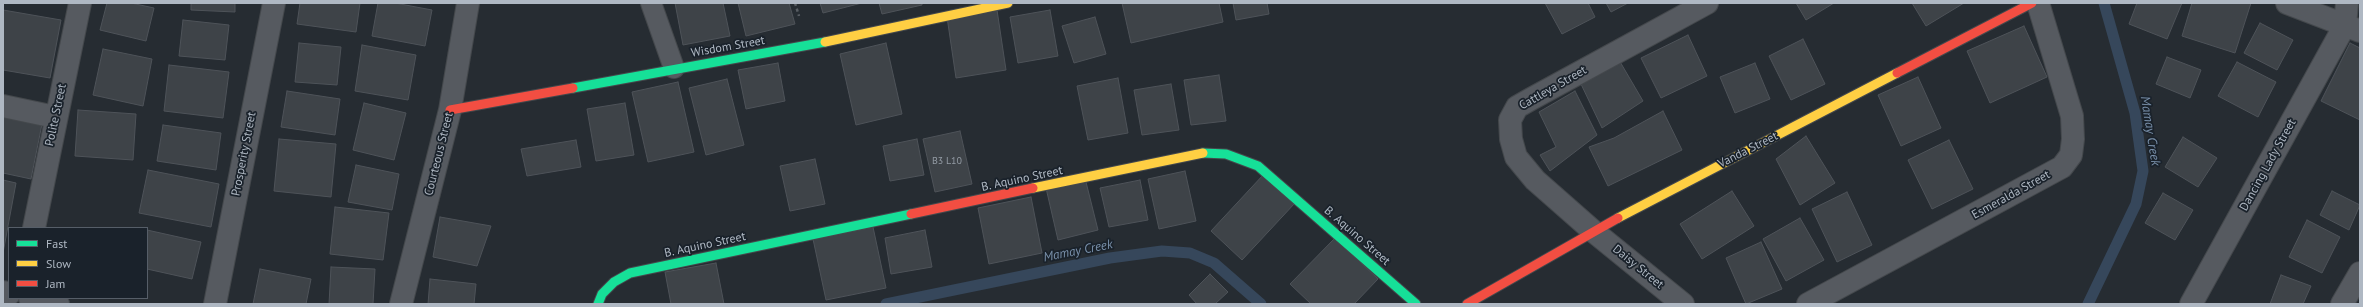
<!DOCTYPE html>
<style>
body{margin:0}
#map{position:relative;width:2363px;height:307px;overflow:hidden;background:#262c32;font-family:"PT Sans",sans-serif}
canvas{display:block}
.frame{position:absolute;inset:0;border:4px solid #afb8c3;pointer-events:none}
.legend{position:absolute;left:8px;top:227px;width:140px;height:72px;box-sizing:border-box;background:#1a222b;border:1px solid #565e68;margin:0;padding:5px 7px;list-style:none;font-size:12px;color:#afb8c3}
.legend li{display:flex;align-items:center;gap:8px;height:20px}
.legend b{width:20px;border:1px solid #565e68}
</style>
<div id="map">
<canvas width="2363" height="307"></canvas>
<div class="frame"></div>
<ul class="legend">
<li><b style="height:5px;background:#16e098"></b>Fast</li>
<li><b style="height:5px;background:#ffcf43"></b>Slow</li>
<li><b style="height:5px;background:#f24e42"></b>Jam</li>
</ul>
</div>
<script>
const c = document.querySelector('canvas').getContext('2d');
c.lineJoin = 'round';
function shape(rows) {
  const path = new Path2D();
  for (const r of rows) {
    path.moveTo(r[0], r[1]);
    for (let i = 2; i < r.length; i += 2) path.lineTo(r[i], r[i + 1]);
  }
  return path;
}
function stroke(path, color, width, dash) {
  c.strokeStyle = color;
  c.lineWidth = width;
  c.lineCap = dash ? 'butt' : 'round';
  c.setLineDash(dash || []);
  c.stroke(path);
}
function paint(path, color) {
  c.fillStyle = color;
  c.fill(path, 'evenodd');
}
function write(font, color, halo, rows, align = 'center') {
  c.font = font + ' "PT Sans",sans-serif';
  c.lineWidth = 3.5;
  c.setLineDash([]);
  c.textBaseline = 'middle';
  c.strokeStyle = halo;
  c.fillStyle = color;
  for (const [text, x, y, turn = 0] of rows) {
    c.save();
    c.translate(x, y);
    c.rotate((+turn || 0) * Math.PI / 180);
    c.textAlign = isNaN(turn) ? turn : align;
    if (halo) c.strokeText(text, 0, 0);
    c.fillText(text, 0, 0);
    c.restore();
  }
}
stroke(shape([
 [886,304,1110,258,1162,251,1190,253,1214,263,1261,304],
 [2088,304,2136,204,2143,171,2135,113,2104,3]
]), '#36475b', 11);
const building = shape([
 [107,3,131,3,154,8,146,41,100,30,107,3],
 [191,3,235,3,235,12,191,10,191,3],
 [300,3,360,3,356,32,297,24,300,3],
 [378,3,395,3,432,10,425,46,372,36,378,3],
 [675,3,723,3,730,36,683,45,675,3],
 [738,3,789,3,795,24,746,36,738,3],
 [820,3,862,3,823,13,820,3],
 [879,3,922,3,922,5,882,14,879,3],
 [1122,3,1219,3,1223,22,1131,43,1122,3],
 [1233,3,1267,3,1269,14,1236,20,1233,3],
 [1545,3,1588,3,1595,17,1562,34,1545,3],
 [1606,3,1628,3,1611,12,1606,3],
 [1796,3,1834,3,1806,20,1796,3],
 [1912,3,1964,3,1926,26,1912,3],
 [2137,3,2182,3,2167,39,2129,24,2137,3],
 [2192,3,2251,3,2235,53,2182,36,2192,3],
 [3,10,61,20,50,78,3,70,3,10],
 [997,10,1006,70,956,78,947,17,997,10],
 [1050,10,1058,56,1018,63,1010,17,1050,10],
 [1095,17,1106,54,1074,63,1062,26,1095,17],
 [183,20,229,25,225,60,179,56,183,20],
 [2260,23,2293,40,2277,70,2244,53,2260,23],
 [2024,26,2047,77,1990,103,1967,51,2024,26],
 [1688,35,1707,76,1661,98,1641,58,1688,35],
 [1803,39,1825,84,1791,100,1769,56,1803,39],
 [299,43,341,47,337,85,295,82,299,43],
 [886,43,902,114,856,125,840,54,886,43],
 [2350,43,2360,48,2360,120,2321,101,2350,43],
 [362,45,416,55,408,100,355,91,362,45],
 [103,49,152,59,143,106,93,95,103,49],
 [2167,57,2201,70,2190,98,2156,84,2167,57],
 [1619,60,1643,101,1602,128,1580,82,1619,60],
 [2237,62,2276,82,2258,117,2218,96,2237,62],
 [778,63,785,101,746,109,738,70,778,63],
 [1755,63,1770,99,1735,113,1720,77,1755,63],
 [169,65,229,72,223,118,164,111,169,65],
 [1219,75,1226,121,1191,125,1184,80,1219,75],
 [1918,77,1941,128,1901,146,1878,95,1918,77],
 [1118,78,1128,133,1088,140,1077,86,1118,78],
 [727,79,744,145,706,155,689,88,727,79],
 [678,82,694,152,648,162,632,92,678,82],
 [1171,84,1179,130,1142,135,1134,90,1171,84],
 [287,91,340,99,335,135,281,127,287,91],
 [1575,91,1597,135,1550,171,1540,155,1556,147,1539,112,1575,91],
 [364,103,406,113,394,160,353,150,364,103],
 [625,103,634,155,596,161,587,109,625,103],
 [78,110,136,114,133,160,75,156,78,110],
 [3,111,43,119,31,179,3,173,3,111],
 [1663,111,1682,150,1608,186,1589,147,1614,138,1663,111],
 [163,125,221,133,216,170,157,161,163,125],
 [960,131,972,184,935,192,923,139,960,131],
 [1806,136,1835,183,1800,205,1776,159,1806,136],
 [2183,137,2217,158,2198,187,2165,167,2183,137],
 [279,139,336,144,331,197,274,191,279,139],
 [917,139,924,175,890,181,883,146,917,139],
 [576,140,581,167,527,176,521,149,576,140],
 [1949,140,1973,189,1932,209,1908,160,1949,140],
 [815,159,825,204,790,211,780,166,815,159],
 [356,165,399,174,392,210,348,202,356,165],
 [148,170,219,184,211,227,139,213,148,170],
 [1185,171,1196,221,1159,229,1148,179,1185,171],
 [1264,174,1295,203,1242,260,1211,231,1264,174],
 [1085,178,1098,230,1058,240,1046,188,1085,178],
 [3,180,16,183,3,253,3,180],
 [1140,180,1148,220,1109,227,1100,188,1140,180],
 [1732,191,1754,226,1702,259,1680,224,1732,191],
 [2332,191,2360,205,2349,230,2320,215,2332,191],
 [1847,192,1872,245,1837,262,1812,209,1847,192],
 [2163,193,2193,210,2175,240,2145,223,2163,193],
 [1031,197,1042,253,989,264,978,208,1031,197],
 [335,207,389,213,383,260,330,254,335,207],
 [440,217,491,226,477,266,433,257,440,217],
 [1800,218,1824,260,1786,281,1763,239,1800,218],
 [2307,220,2340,237,2322,273,2289,257,2307,220],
 [873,227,886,288,826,300,813,239,873,227],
 [147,230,201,242,192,279,147,269,147,230],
 [925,230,932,267,891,274,885,238,925,230],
 [1335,238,1378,279,1354,304,1311,304,1290,284,1335,238],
 [1761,242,1782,289,1746,304,1726,258,1761,242],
 [716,263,724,304,671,304,665,272,716,263],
 [331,267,375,269,373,304,329,304,331,267],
 [260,269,311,279,306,304,253,304,260,269],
 [1210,274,1228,292,1215,304,1197,304,1189,295,1210,274],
 [2281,275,2311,286,2303,304,2270,304,2281,275],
 [430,279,476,284,474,304,428,304,430,279]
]);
paint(building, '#3e4348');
stroke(building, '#4e5359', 1);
const lane = shape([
 [651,3,674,68]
]);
const street = shape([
 [2287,3,2360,31],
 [3,106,55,117],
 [34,228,80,3],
 [3,292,9,294],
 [30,298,58,304],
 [215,304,274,3],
 [401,304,450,110,468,3],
 [1683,304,1593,231,1535,180,1516,157,1511,139,1510,120,1517,107,1531,99,1707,3],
 [1808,304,2062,167,2071,155,2073,139,2072,116,2038,3],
 [2191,304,2345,25,2347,3],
 [2342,304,2360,273]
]);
const fast = shape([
 [573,88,825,42],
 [1203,153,1226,154,1258,166,1416,304],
 [598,304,602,294,614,282,630,273,911,214]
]);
const slow = shape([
 [825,42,1008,3],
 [1033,188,1203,153],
 [1618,218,1897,73]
]);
const jam = shape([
 [1897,73,2032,3],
 [450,110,573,88],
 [911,214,1033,188],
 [1467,304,1618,218]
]);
stroke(lane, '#44484c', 22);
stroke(street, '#44484c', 24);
stroke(fast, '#44484c', 11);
stroke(slow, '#44484c', 11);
stroke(jam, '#44484c', 11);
stroke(shape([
 [795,3,799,16]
]), '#595e64', 2.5, [3, 3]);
stroke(lane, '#565a60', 20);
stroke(street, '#565a60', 22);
stroke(fast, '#16e098', 9);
stroke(slow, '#ffcf43', 9);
stroke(jam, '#f24e42', 9);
write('10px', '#939ba4', null, [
 ["B3 L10",947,161]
]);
write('12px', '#afb8c3', '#1a222b', [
 ["Wisdom Street",728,47,-10],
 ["Cattleya Street",1553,88,-30],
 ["Polite Street",56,115,-78],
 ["Vanda Street",1748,150,-27],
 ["Prosperity Street",244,154,-79],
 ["Courteous Street",439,154,-76],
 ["Dancing Lady Street",2268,165,-61],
 ["B. Aquino Street",1022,179,-12],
 ["Esmeralda Street",2011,195,-29],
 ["B. Aquino Street",1357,236,41],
 ["B. Aquino Street",705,245,-12],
 ["Daisy Street",1638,267,39]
]);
write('italic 13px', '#7990aa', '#1a222b', [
 ["Mamay Creek",2150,131,81],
 ["Mamay Creek",1078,251,-11]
]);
</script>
